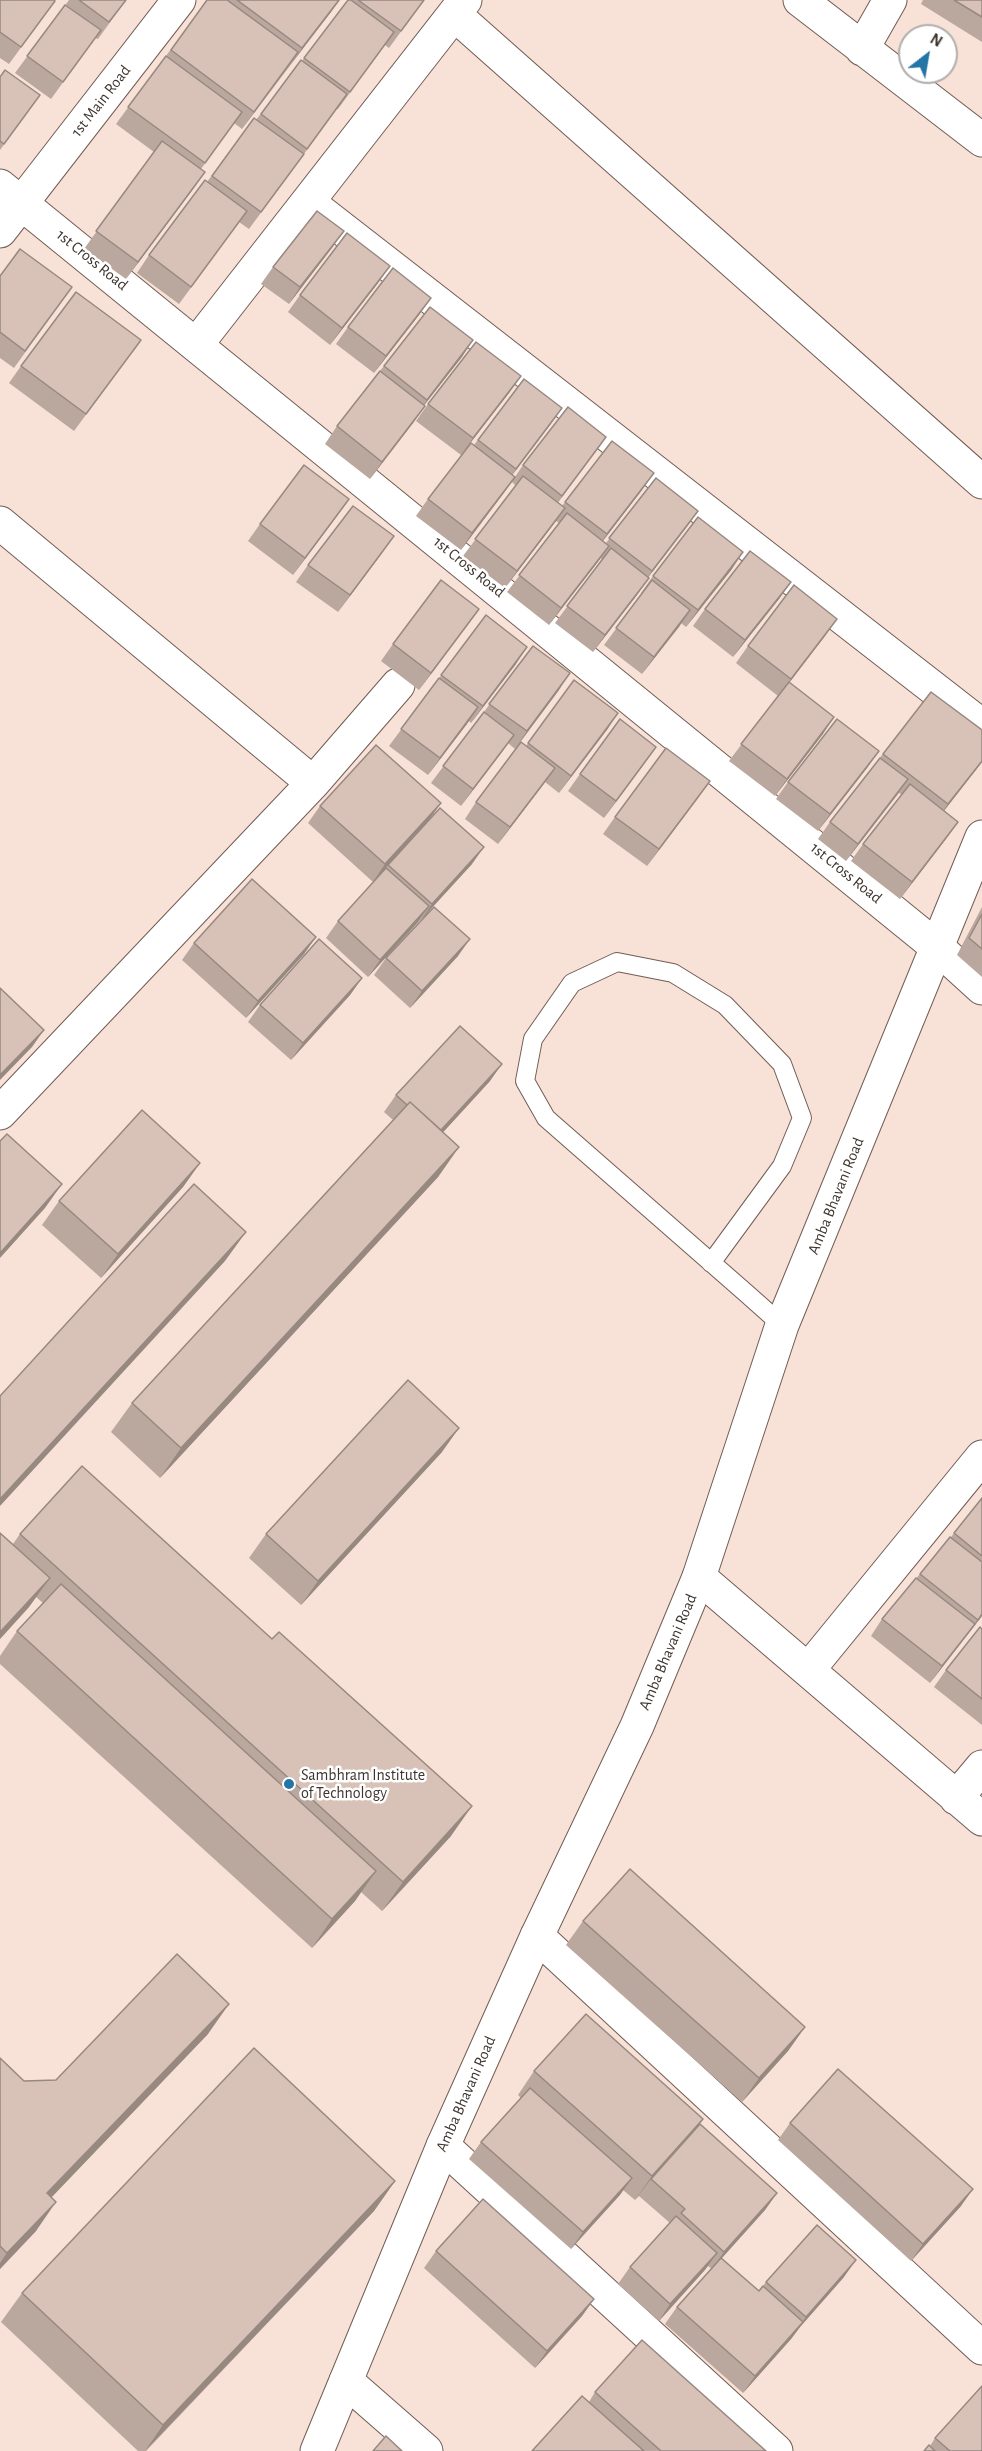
<!DOCTYPE html>
<style>
body{margin:0}
#map{position:relative;width:982px;height:2451px;overflow:hidden;background:#f8e1d6;font-family:"Alegreya Sans",sans-serif}
canvas{display:block}
.north{position:absolute;left:898px;top:24px;width:60px;height:60px;box-sizing:border-box;background:#fff;border:2px solid #b1aeac;border-radius:50%;rotate:31deg;font-size:16px;font-weight:700;line-height:24px;text-align:center;color:#3d342f}
.north::after{content:'';display:block;margin:auto;width:21px;height:27px;background:#2474a6;clip-path:polygon(50% 0,100% 100%,50% 72%,0 100%)}
</style>
<div id="map">
<canvas width="982" height="2451"></canvas>
<div class="north">N</div>
</div>
<script>
const c = document.querySelector('canvas').getContext('2d');
c.lineJoin = 'round';
function shape(rows) {
  const path = new Path2D();
  for (const r of rows) {
    path.moveTo(r[0], r[1]);
    for (let i = 2; i < r.length; i += 2) path.lineTo(r[i], r[i + 1]);
  }
  return path;
}
function stroke(path, color, width, dash) {
  c.strokeStyle = color;
  c.lineWidth = width;
  c.lineCap = dash ? 'butt' : 'round';
  c.setLineDash(dash || []);
  c.stroke(path);
}
function paint(path, color) {
  c.fillStyle = color;
  c.fill(path, 'evenodd');
}
function write(font, color, halo, rows, align = 'center') {
  c.font = font + ' "Alegreya Sans",sans-serif';
  c.lineWidth = 5;
  c.setLineDash([]);
  c.textBaseline = 'middle';
  c.strokeStyle = halo;
  c.fillStyle = color;
  for (const [text, x, y, turn = 0] of rows) {
    c.save();
    c.translate(x, y);
    c.rotate((+turn || 0) * Math.PI / 180);
    c.textAlign = isNaN(turn) ? turn : align;
    if (halo) c.strokeText(text, 0, 0);
    c.fillText(text, 0, 0);
    c.restore();
  }
}
const service = shape([
 [711,1263,782,1166,802,1118,782,1064,725,1005,673,973,617,962,572,983,533,1039,525,1081,546,1118,746,1293,782,1325]
]);
const minor = shape([
 [800,0,982,140],
 [454,14,982,482],
 [862,49,890,0],
 [0,186,938,948,982,988],
 [308,202,982,726],
 [0,231,179,0],
 [196,345,465,0],
 [0,523,313,783],
 [0,1113,313,783,398,685],
 [699,1577,982,1819],
 [808,1670,982,1457],
 [956,1798,982,1767],
 [537,1936,982,2348],
 [443,2146,776,2451],
 [346,2381,426,2451]
]);
const tertiary = shape([
 [317,2451,443,2146,537,1936,637,1726,699,1577,782,1325,982,837]
]);
stroke(service, '#715d54', 20);
stroke(minor, '#715d54', 35);
stroke(tertiary, '#715d54', 35);
stroke(service, '#fff', 18);
stroke(minor, '#fff', 33);
stroke(tertiary, '#fff', 33);
paint(shape([
 [0,0,55,1,9,64,0,58],
 [69,0,126,0,98,39,95,38,51,99,15,73],
 [207,0,340,0,242,129,234,123,201,169,193,189,126,279,84,249,154,152,116,124],
 [348,0,424,0,389,48,385,45,338,109,337,109,249,229,239,222,179,304,137,273,149,255,207,182,254,118,256,120,301,60,302,61],
 [923,0,982,0,982,42,921,4],
 [0,77,40,95,0,150],
 [344,231,289,304,261,284,273,267],
 [0,276,72,287,14,368,0,358],
 [378,283,330,345,288,312,300,295],
 [431,298,419,315,374,373,336,344,348,327],
 [430,307,473,340,424,405,425,406,413,423,370,479,325,444,337,426],
 [141,340,74,431,9,383,21,366],
 [521,376,509,393,461,455,416,421,428,404],
 [524,379,550,425,512,475,515,477,523,465,606,437,558,502,562,506,612,441,642,490,603,541,606,543,656,478,698,511,648,577,637,595,593,652,555,623,602,560,601,558,549,625,507,592,559,523,556,521,505,588,463,556,516,486,512,482,461,550,416,516,428,499,474,445],
 [337,516,293,575,248,541,260,524],
 [382,553,338,612,296,582,308,565],
 [732,569,686,627,681,623,642,674,604,645,642,594,641,593,653,576],
 [791,582,779,599,733,657,693,626,705,609],
 [479,609,419,690,381,661,393,644],
 [486,615,516,664,471,723,469,721,428,775,389,746],
 [825,636,789,683,823,734,775,796,729,761,778,696,736,663,748,646],
 [533,646,559,690,515,749,508,743,461,806,431,783],
 [574,680,618,713,559,793,545,782,498,844,465,819,476,802,526,746],
 [931,692,982,730,982,762,944,811,958,822,900,899,851,861,863,844,902,795,899,793,846,861,818,839,830,822],
 [879,751,867,768,818,831,776,799,788,782],
 [644,764,604,818,568,791,580,774],
 [698,798,647,866,603,834,615,817],
 [441,803,429,820,373,882,308,823,320,806],
 [440,808,472,864,368,977,326,938,338,921],
 [982,907,982,977,957,955],
 [316,937,304,954,246,1018,182,960,194,943],
 [458,956,410,1008,374,975,386,958],
 [362,978,350,995,291,1060,248,1022,260,1005],
 [490,1081,443,1132,459,1147,438,1177,160,1478,111,1432,132,1403,393,1120,384,1112,396,1095],
 [200,1163,183,1187,101,1278,42,1225,59,1201],
 [442,1452,301,1605,249,1558,266,1534],
 [982,1498,982,1616,930,1683,871,1636,882,1619,951,1537],
 [0,1533,13,1544,20,1534,451,1836,382,1911,361,1892,355,1901,312,1948,0,1664,0,1656,17,1631,43,1603,36,1597,29,1607,0,1639],
 [982,1629,982,1725,934,1687,946,1670],
 [583,1921,805,2027,788,2051,742,2102,566,1945],
 [208,2034,51,2197,36,2231,0,2269,0,2058,24,2081,56,2080],
 [534,2071,703,2119,698,2127,777,2193,765,2210,722,2258,759,2291,766,2282,844,2277,800,2327,791,2339,743,2393,665,2324,677,2307,712,2269,708,2266,659,2321,618,2284,630,2267,670,2223,639,2196,640,2195,635,2200,623,2190,571,2249,469,2159,481,2142,521,2098,518,2095],
 [790,2123,961,2206,911,2261,778,2140],
 [395,2181,374,2211,146,2451,138,2451,1,2322,22,2293],
 [436,2251,594,2299,582,2316,535,2368,424,2268],
 [595,2392,766,2451,532,2451,589,2402],
 [935,2438,982,2451,924,2451,930,2446]
]), '#baa79d');
paint(shape([
 [339,0,331,12,290,65,302,48],
 [298,52,286,69,242,129,254,112],
 [205,172,193,189,126,279,138,262],
 [344,231,332,248,289,304,300,287],
 [390,266,378,283,330,345,342,328],
 [431,298,419,315,374,373,386,356],
 [473,340,462,357,415,417,427,400],
 [521,376,509,393,461,455,473,438],
 [425,406,413,423,370,479,382,462],
 [562,408,550,425,504,486,516,469],
 [606,437,594,454,550,513,562,496],
 [654,473,642,490,595,551,607,534],
 [515,477,503,494,461,550,472,533],
 [349,499,337,516,293,575,305,558],
 [565,508,553,525,505,588,517,571],
 [698,511,686,528,640,588,652,571],
 [394,536,382,553,338,612,350,595],
 [609,546,597,563,549,625,561,608],
 [743,552,732,569,686,627,698,610],
 [649,578,637,595,593,652,605,635],
 [791,582,779,599,733,657,745,640],
 [479,609,467,626,419,690,431,673],
 [690,610,679,627,642,674,654,657],
 [837,619,825,636,779,696,791,679],
 [527,647,516,664,471,723,483,706],
 [570,673,559,690,515,749,527,731],
 [478,707,467,724,428,775,440,758],
 [618,713,607,730,559,793,571,776],
 [834,717,823,734,775,796,787,779],
 [514,735,502,752,461,806,473,789],
 [656,747,644,764,604,818,616,801],
 [879,751,867,768,818,831,830,814],
 [982,761,982,762,936,821,948,804],
 [555,768,543,785,498,844,510,827],
 [908,779,896,796,846,861,858,844],
 [710,781,698,798,647,866,659,849],
 [441,803,429,820,373,882,385,864],
 [958,822,946,839,900,899,912,882],
 [484,847,472,864,420,921,432,904],
 [429,906,417,923,368,977,380,960],
 [316,937,304,954,246,1018,258,1001],
 [470,939,458,956,410,1008,422,991],
 [362,978,350,995,291,1060,303,1043],
 [44,1030,32,1047,0,1080,0,1075],
 [502,1064,490,1081,426,1151,438,1134],
 [459,1147,438,1177,160,1478,181,1448],
 [200,1163,183,1187,101,1278,118,1254],
 [62,1184,45,1208,0,1258,0,1253],
 [246,1232,225,1261,0,1506,0,1499],
 [459,1428,442,1452,301,1605,318,1581],
 [50,1578,29,1607,0,1639,0,1632],
 [982,1614,982,1616,930,1683,942,1666],
 [472,1806,451,1836,382,1911,403,1882],
 [376,1871,355,1901,312,1948,332,1919],
 [229,2004,208,2034,27,2223,47,2193],
 [805,2027,788,2051,742,2102,759,2078],
 [703,2119,686,2143,651,2179,635,2200,652,2176],
 [632,2178,620,2195,571,2249,583,2232],
 [395,2181,374,2211,145,2451,163,2425],
 [973,2189,961,2206,911,2261,923,2244],
 [777,2193,765,2210,712,2269,724,2252],
 [56,2202,36,2231,0,2269,0,2263,7,2253],
 [717,2253,705,2270,659,2321,670,2304],
 [856,2260,844,2277,800,2327,791,2339,743,2393,755,2376,797,2329,806,2317],
 [594,2299,582,2316,535,2368,547,2351]
]), '#978880');
const building = shape([
 [0,0,54,0,55,1,21,47,0,32,0,0],
 [79,0,126,0,109,22,79,0],
 [207,0,227,0,298,52,254,112,171,50,207,0],
 [237,0,339,0,302,48,237,0],
 [348,0,351,0,394,32,350,92,304,58,348,0],
 [358,0,424,0,401,31,358,0],
 [954,0,982,0,982,17,954,0],
 [65,5,101,30,63,82,27,56,65,5],
 [166,56,242,112,205,163,128,107,166,56],
 [301,60,347,94,307,149,261,114,301,60],
 [5,70,40,95,4,144,0,141,0,77,5,70],
 [254,118,304,154,261,212,212,176,254,118],
 [162,141,205,172,138,262,96,231,162,141],
 [205,180,247,211,191,287,149,255,205,180],
 [317,211,344,231,300,287,273,267,317,211],
 [347,233,390,266,342,328,300,295,347,233],
 [20,249,72,287,25,351,0,332,0,276,20,249],
 [393,268,431,298,386,356,348,327,393,268],
 [76,292,141,340,86,414,21,366,76,292],
 [430,307,473,340,427,400,384,366,430,307],
 [476,342,521,376,473,438,428,404,476,342],
 [380,371,425,406,382,462,337,426,380,371],
 [524,379,562,408,516,469,478,440,524,379],
 [568,407,606,437,562,496,523,465,568,407],
 [612,441,654,473,607,534,565,502,612,441],
 [471,443,515,477,472,533,428,499,471,443],
 [304,465,349,499,305,558,260,524,304,465],
 [523,476,565,508,517,571,475,539,523,476],
 [656,478,698,511,652,571,609,538,656,478],
 [353,506,394,536,350,595,308,565,353,506],
 [567,513,609,546,561,608,519,575,567,513],
 [698,517,743,552,698,610,653,576,698,517],
 [611,548,649,578,605,635,567,606,611,548],
 [750,551,791,582,745,640,705,609,750,551],
 [441,580,479,609,431,673,393,644,441,580],
 [652,580,690,610,654,657,616,628,652,580],
 [794,585,837,619,791,679,748,646,794,585],
 [486,615,527,647,483,706,441,675,486,615],
 [533,646,570,673,527,731,489,704,533,646],
 [439,678,478,707,440,758,401,729,439,678],
 [574,680,618,713,571,776,528,743,574,680],
 [789,682,834,717,787,779,741,744,789,682],
 [931,692,982,730,982,761,948,804,883,754,931,692],
 [484,712,514,735,473,789,443,766,484,712],
 [620,719,656,747,616,801,580,774,620,719],
 [837,719,879,751,830,814,788,782,837,719],
 [521,742,555,768,510,827,476,802,521,742],
 [376,745,441,803,385,864,320,806,376,745],
 [666,748,710,781,659,849,615,817,666,748],
 [880,758,908,779,858,844,830,822,880,758],
 [910,784,958,822,912,882,863,844,910,784],
 [440,808,484,847,432,904,388,865,440,808],
 [386,868,429,906,380,960,338,921,386,868],
 [252,879,316,937,258,1001,194,943,252,879],
 [434,907,470,939,422,991,386,958,434,907],
 [982,914,982,949,969,938,982,914],
 [319,939,362,978,303,1043,260,1005,319,939],
 [0,988,44,1030,0,1075,0,988],
 [460,1026,502,1064,441,1130,410,1102,407,1105,396,1095,460,1026],
 [410,1102,459,1147,181,1448,132,1403,410,1102],
 [142,1110,200,1163,118,1254,59,1201,142,1110],
 [7,1134,62,1184,0,1253,0,1141,7,1134],
 [194,1184,246,1232,0,1499,0,1396,194,1184],
 [408,1380,459,1428,318,1581,266,1534,408,1380],
 [82,1466,272,1639,279,1632,472,1806,403,1882,20,1534,82,1466],
 [982,1498,982,1556,954,1533,982,1498],
 [0,1533,50,1578,0,1632,0,1533],
 [950,1537,982,1562,982,1614,978,1620,920,1574,950,1537],
 [916,1578,975,1624,942,1666,882,1619,916,1578],
 [61,1584,376,1871,332,1919,17,1631,61,1584],
 [980,1627,982,1629,982,1699,946,1670,980,1627],
 [630,1869,805,2027,759,2078,583,1921,630,1869],
 [177,1954,229,2004,47,2193,56,2202,7,2253,0,2246,0,2058,24,2081,56,2080,177,1954],
 [586,2014,703,2119,652,2176,534,2071,586,2014],
 [254,2048,395,2181,163,2425,22,2293,254,2048],
 [838,2069,973,2189,923,2244,790,2123,838,2069],
 [530,2088,632,2178,583,2232,481,2142,530,2088],
 [700,2124,777,2193,724,2252,681,2213,685,2209,651,2179,700,2124],
 [483,2199,594,2299,547,2351,436,2251,483,2199],
 [676,2216,717,2253,670,2304,630,2267,676,2216],
 [817,2225,856,2260,806,2317,766,2282,817,2225],
 [721,2258,759,2291,763,2286,803,2322,755,2376,677,2307,721,2258],
 [642,2340,766,2451,661,2451,595,2392,642,2340],
 [982,2386,982,2451,950,2451,935,2438,982,2386],
 [582,2396,644,2451,532,2451,582,2396],
 [386,2436,402,2451,373,2451,386,2436],
 [929,2445,935,2451,924,2451,929,2445]
]);
paint(building, '#d8c2b7');
stroke(building, '#978880', 1.5);
for (const [x, y, r, color] of [
 [289,1784,6,"#2474a6"]
]) {
  const dot = new Path2D();
  dot.arc(x, y, r, 0, 2 * Math.PI);
  c.fillStyle = color;
  c.fill(dot);
  stroke(dot, '#fff', 2);
}
write('16px', '#3d342f', '#fff', [
 ["1st Main Road",101,101,-52],
 ["1st Cross Road",92,260,39],
 ["1st Cross Road",469,567,39],
 ["1st Cross Road",846,873,39],
 ["Amba Bhavani Road",836,1196,-68],
 ["Amba Bhavani Road",668,1652,-67],
 ["Amba Bhavani Road",466,2094,-66]
]);
write('16px', '#3d342f', '#fff', [
 ["Sambhram Institute",301,1775],
 ["of Technology",301,1793]
], 'left');
</script>
